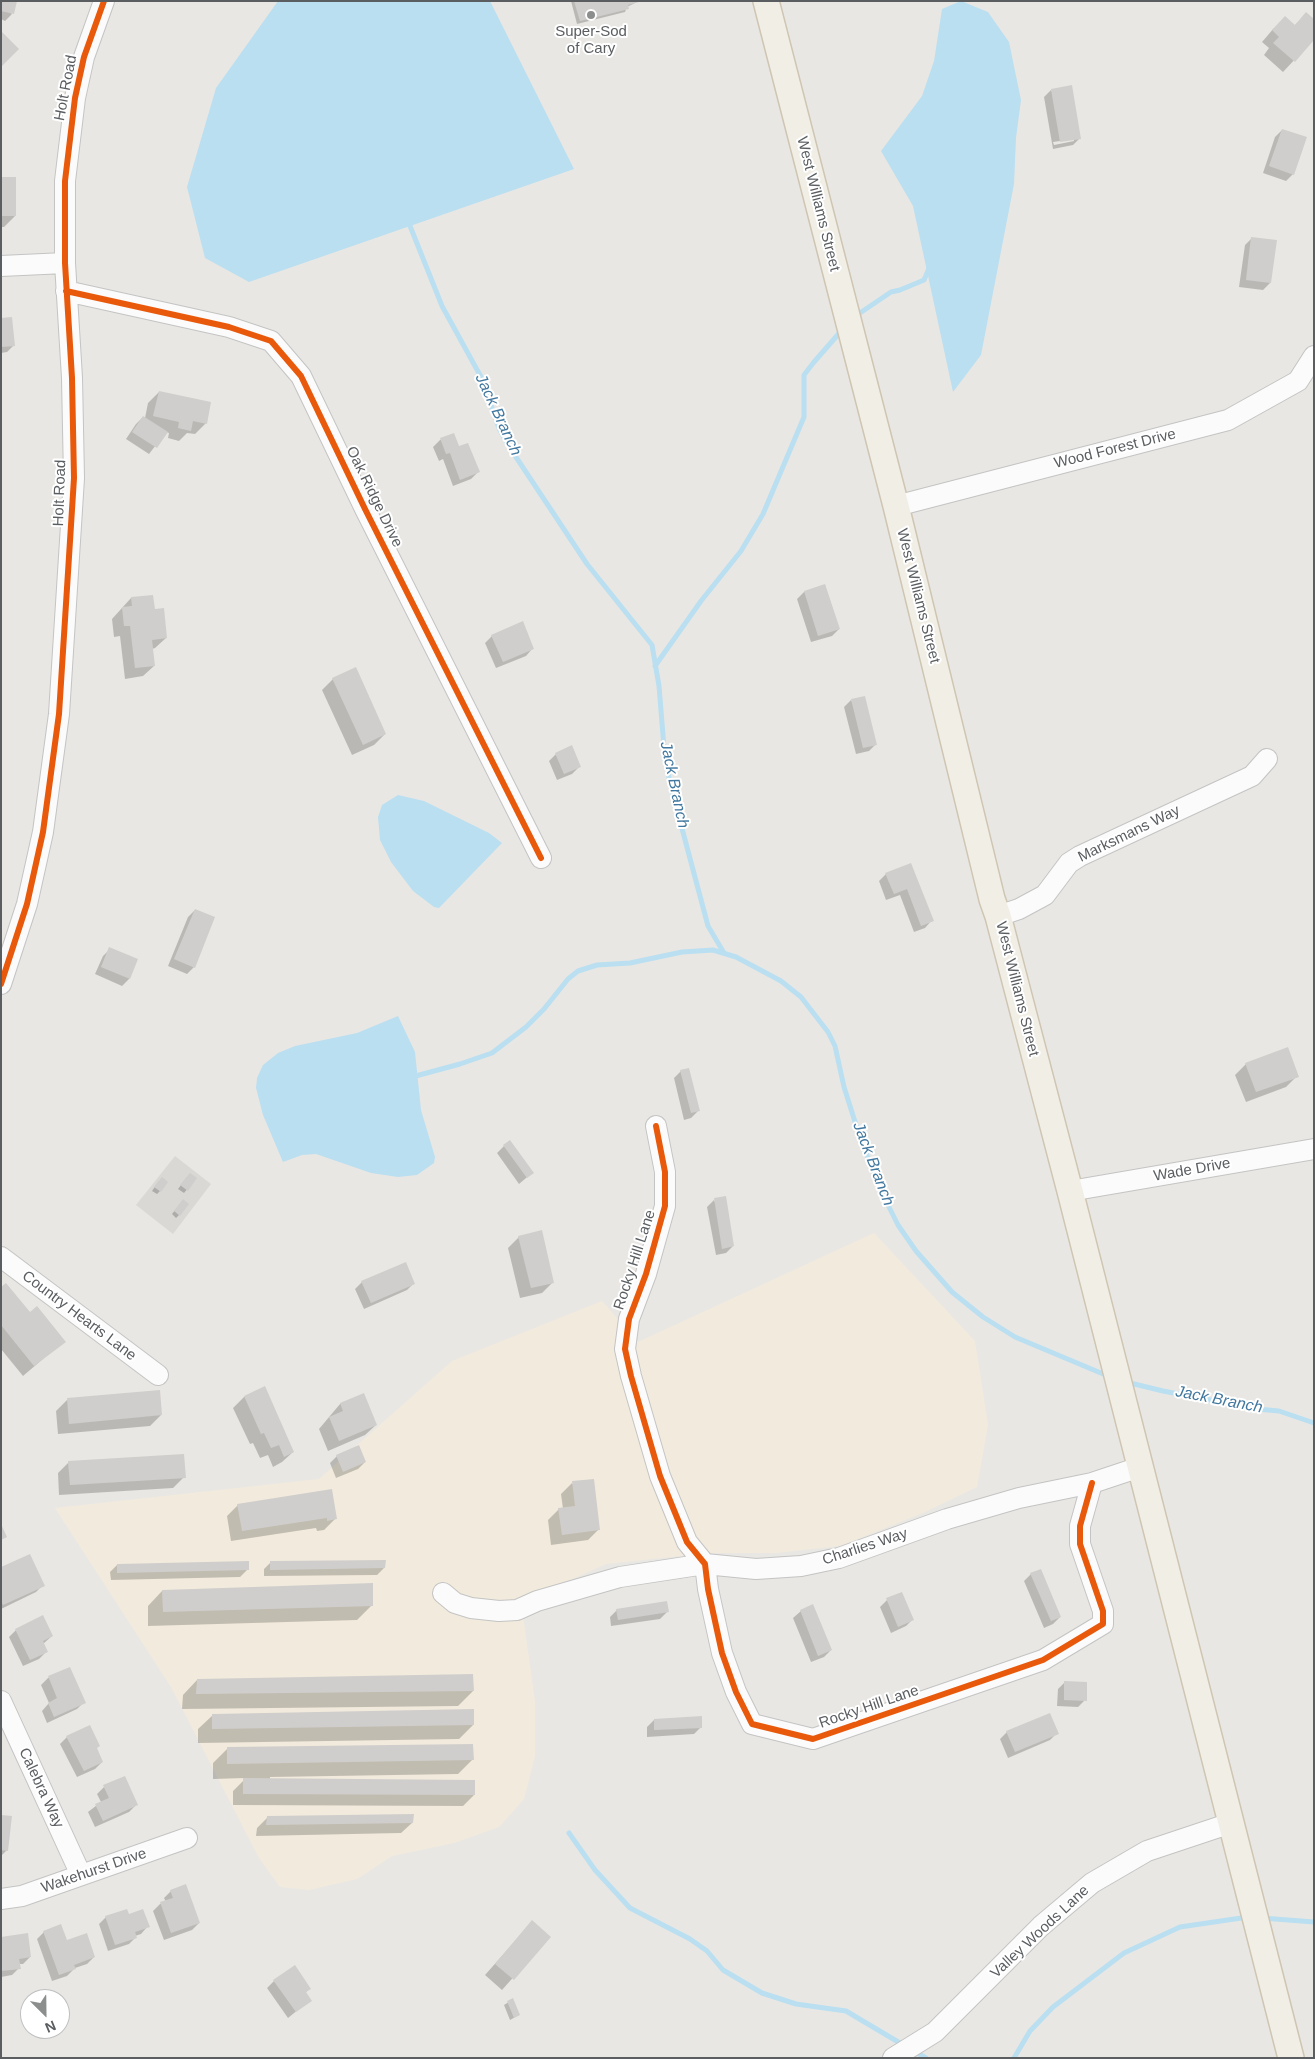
<!DOCTYPE html>
<style>
body{margin:0}
#map{position:relative;width:1315px;height:2059px;overflow:hidden;background:#e9e7e3;font-family:Helvetica,sans-serif}
canvas{display:block}
.frame{position:absolute;inset:0;border:2px solid #5a5e61;pointer-events:none}
.north{position:absolute;left:20px;top:1989px;width:50px;height:50px;box-sizing:border-box;background:#fff;border:1px solid #bdbfc0;border-radius:50%;rotate:157deg;font-size:14px;font-weight:700;line-height:20px;text-align:center;color:#5a5e61}
.north::after{content:'';display:block;margin:auto;width:18px;height:22px;background:#8c8e8e;clip-path:polygon(50% 0,100% 100%,50% 72%,0 100%)}
</style>
<div id="map">
<canvas width="1315" height="2059"></canvas>
<div class="frame"></div>
<div class="north">N</div>
</div>
<script>
const c = document.querySelector('canvas').getContext('2d');
c.lineJoin = 'round';
function paint(path, color) {
  c.fillStyle = color;
  c.fill(path, 'evenodd');
}
function shape(rows) {
  const path = new Path2D();
  for (const r of rows) {
    path.moveTo(r[0], r[1]);
    for (let i = 2; i < r.length; i += 2) path.lineTo(r[i], r[i + 1]);
  }
  return path;
}
function stroke(path, color, width, dash) {
  c.strokeStyle = color;
  c.lineWidth = width;
  c.lineCap = dash ? 'butt' : 'round';
  c.setLineDash(dash || []);
  c.stroke(path);
}
function write(font, color, halo, rows, align = 'center') {
  c.font = font + ' Helvetica,sans-serif';
  c.lineWidth = 4;
  c.setLineDash([]);
  c.textBaseline = 'middle';
  c.strokeStyle = halo;
  c.fillStyle = color;
  for (const [text, x, y, turn = 0] of rows) {
    c.save();
    c.translate(x, y);
    c.rotate((+turn || 0) * Math.PI / 180);
    c.textAlign = isNaN(turn) ? turn : align;
    if (halo) c.strokeText(text, 0, 0);
    c.fillText(text, 0, 0);
    c.restore();
  }
}
paint(shape([
 [874,1233,975,1341,988,1425,977,1487,923,1513,840,1546,776,1553,709,1553,606,1564,521,1602,535,1701,535,1756,524,1799,499,1827,454,1843,392,1856,357,1879,309,1890,280,1887,259,1858,171,1687,55,1508,319,1479,452,1361,602,1301,638,1342]
]), '#f2ebdd');
paint(shape([
 [175,1156,211,1184,173,1234,136,1205]
]), '#dad8d5');
paint(shape([
 [278,1,490,1,574,169,249,282,205,258,187,187,216,88],
 [961,1,988,12,1009,42,1021,100,1016,138,1014,184,981,355,953,392,913,206,881,151,922,96,934,61,942,9],
 [398,795,424,801,489,833,502,843,439,908,434,907,413,891,391,862,380,840,378,817,382,805],
 [398,1016,415,1052,421,1110,435,1157,434,1163,417,1175,398,1177,371,1173,316,1154,302,1155,283,1162,263,1115,256,1088,257,1078,263,1065,278,1053,295,1046,357,1033]
]), '#badff1');
paint(shape([
 [1,1,12,14,5,21,1,19],
 [571,1,639,1,627,7,625,12,577,24],
 [1306,14,1314,39,1283,72,1264,55,1269,48,1262,42,1274,28,1294,26],
 [1051,90,1080,138,1073,145,1053,149,1044,97],
 [1074,139,1074,141,1054,145,1053,142],
 [1282,130,1293,174,1286,181,1263,173,1275,137],
 [1,179,15,216,4,227,1,227],
 [1252,238,1270,283,1263,290,1239,287,1245,245],
 [1,319,14,345,7,352,1,353],
 [159,392,206,423,195,434,187,433,179,441,168,438,169,433,166,432,149,454,126,439,136,424,143,417,145,418,148,403],
 [453,435,458,448,478,472,471,479,453,486,443,459,439,461,433,447,440,440],
 [825,585,839,629,832,636,811,642,797,599,804,592],
 [131,598,154,610,166,638,155,648,152,649,154,666,143,676,125,679,120,636,114,637,112,619],
 [492,636,533,648,526,656,496,668,485,643],
 [333,679,385,734,374,745,352,755,322,690],
 [851,700,876,744,869,751,856,754,844,707],
 [556,754,579,767,572,774,557,780,549,761],
 [910,864,932,920,925,928,914,932,900,895,886,900,879,881,886,874],
 [195,910,194,967,187,974,168,966,188,917],
 [110,949,137,960,129,979,122,986,95,974,103,956],
 [1246,1064,1297,1076,1286,1087,1246,1102,1235,1075],
 [681,1071,698,1111,691,1118,684,1120,674,1078],
 [504,1146,532,1173,519,1184,497,1153],
 [187,1177,196,1178,184,1193,178,1189],
 [159,1181,160,1191,157,1194,152,1191],
 [714,1200,733,1246,726,1253,716,1255,707,1207],
 [180,1204,179,1215,176,1218,172,1214],
 [519,1237,553,1282,542,1293,520,1298,508,1248],
 [362,1282,414,1283,407,1290,364,1309,355,1289],
 [1,1288,64,1341,23,1376,1,1349],
 [264,1388,293,1452,282,1462,273,1467,268,1455,260,1458,253,1443,250,1444,233,1408,244,1397],
 [363,1395,376,1425,365,1435,328,1451,319,1429,340,1404],
 [67,1400,161,1415,150,1426,58,1434,56,1411],
 [337,1456,365,1462,358,1469,336,1478,330,1463],
 [69,1462,184,1477,173,1488,59,1495,58,1473],
 [572,1483,599,1529,588,1540,551,1545,548,1520,559,1509,563,1509,561,1494],
 [238,1505,335,1519,324,1530,317,1531,316,1528,231,1541,227,1516],
 [271,1562,384,1568,377,1575,264,1576,264,1569],
 [117,1565,247,1570,240,1577,111,1580,110,1572],
 [1,1569,43,1585,36,1592,1,1609],
 [1031,1574,1060,1617,1053,1624,1044,1628,1024,1581],
 [162,1591,372,1605,357,1620,148,1626,148,1606],
 [887,1600,913,1619,906,1626,891,1633,880,1607],
 [617,1610,667,1612,660,1619,611,1626,610,1617],
 [801,1611,831,1650,824,1657,811,1662,793,1618],
 [16,1630,52,1636,43,1644,46,1652,39,1659,23,1666,9,1637],
 [69,1668,84,1702,77,1709,47,1723,42,1711,49,1703,41,1685,48,1678],
 [197,1680,473,1691,458,1706,182,1709,183,1695],
 [1065,1682,1085,1700,1078,1707,1057,1706,1058,1689],
 [213,1715,473,1725,459,1739,198,1743,198,1729],
 [654,1720,701,1727,694,1734,647,1737,647,1727],
 [1007,1732,1057,1733,1050,1740,1008,1758,1000,1739],
 [67,1737,96,1749,102,1762,95,1769,77,1777,60,1744],
 [228,1748,473,1759,458,1774,270,1777,270,1780,474,1795,463,1806,233,1805,233,1791,246,1778,213,1779,213,1763],
 [104,1787,136,1805,129,1812,95,1827,88,1812,101,1802,97,1794],
 [1,1816,7,1850,1,1856],
 [268,1817,412,1823,401,1833,256,1836,257,1828],
 [171,1891,199,1923,192,1930,164,1940,153,1911,160,1904,166,1902,164,1898],
 [128,1915,148,1926,141,1934,135,1936,136,1937,129,1944,108,1951,99,1924,106,1917],
 [532,1922,549,1937,502,1990,485,1975],
 [44,1932,66,1941,94,1957,87,1964,75,1968,67,1976,52,1981,37,1939],
 [1,1938,30,1957,23,1964,19,1964,19,1968,12,1975,1,1977],
 [274,1981,310,1988,305,1993,310,2000,288,2018,267,1988],
 [512,2000,519,2015,510,2020,504,2005]
]), '#0003');
stroke(shape([
 [408,221,442,306,481,377,499,428,508,445,587,564,652,645,659,686,665,760,672,791,708,926,724,953],
 [857,315,891,292,900,290,924,280,930,266],
 [655,666,701,601,741,551,763,514,804,417,804,375,814,362,842,330],
 [412,1077,460,1064,492,1053,526,1027,544,1009,568,979,578,971,597,965,630,963,682,952,713,950,736,957,781,981,801,997,828,1032,835,1046,844,1087,862,1144,889,1207,898,1225,916,1251,952,1292,983,1317,1015,1337,1108,1376],
 [1126,1382,1163,1391,1257,1409,1279,1411,1314,1423],
 [569,1833,595,1870,630,1908,690,1939,707,1951,723,1970,762,1993,796,2004,846,2011,905,2046],
 [1262,1918,1314,1922],
 [914,2051,926,2058],
 [1014,2058,1030,2031,1053,2007,1124,1953,1180,1927,1248,1917]
]), '#badff1', 5);
paint(shape([
 [1,1,17,1,14,14,1,11],
 [574,1,639,1,639,2,628,5,629,9,580,21],
 [1306,12,1314,19,1314,40,1295,62,1273,43,1279,37,1272,30,1285,16,1295,25],
 [1,31,19,49,1,67],
 [1072,85,1081,139,1060,142,1051,89],
 [1282,129,1307,137,1294,175,1269,166],
 [1,177,16,177,16,216,1,216],
 [1251,237,1277,240,1271,283,1246,280],
 [12,317,15,346,1,347,1,318],
 [159,391,211,402,207,424,193,421,191,431,178,428,179,422,153,416],
 [143,416,168,432,157,448,132,432],
 [454,433,459,446,468,443,480,472,460,480,450,453,446,454,440,438],
 [825,584,840,629,818,636,804,591],
 [153,595,155,609,164,608,167,638,152,640,155,666,135,668,130,626,124,626,122,607,132,606,131,597],
 [523,621,534,649,503,662,491,635],
 [356,667,386,734,363,745,332,678],
 [865,696,877,745,863,748,851,699],
 [572,745,581,767,564,774,555,753],
 [911,863,934,921,921,926,907,889,894,894,885,873],
 [195,909,215,917,195,968,174,959],
 [109,947,138,959,130,979,101,967],
 [1288,1047,1299,1077,1256,1092,1245,1063],
 [689,1068,700,1111,691,1113,680,1070],
 [510,1140,534,1173,527,1178,503,1145],
 [190,1173,197,1178,188,1191,180,1185],
 [162,1177,168,1182,161,1192,154,1187],
 [726,1196,734,1246,722,1249,714,1198],
 [183,1199,189,1204,180,1216,174,1211],
 [542,1230,554,1283,531,1288,518,1236],
 [406,1262,415,1284,371,1303,361,1281],
 [6,1283,30,1312,37,1306,66,1342,34,1366,1,1325,1,1287],
 [265,1386,294,1452,284,1457,279,1445,271,1448,264,1433,261,1434,244,1396],
 [160,1390,162,1415,69,1424,67,1398],
 [364,1393,377,1425,339,1441,329,1417,343,1411,340,1403],
 [359,1445,366,1462,343,1472,336,1455],
 [184,1454,186,1478,70,1485,68,1461],
 [594,1479,600,1530,562,1535,558,1508,575,1506,572,1481],
 [332,1489,337,1519,327,1521,327,1518,242,1531,237,1504],
 [1,1524,7,1537,1,1540],
 [30,1554,45,1586,3,1605,1,1601,1,1567],
 [386,1560,385,1568,270,1570,270,1561],
 [249,1561,249,1570,117,1573,117,1564],
 [1041,1569,1061,1617,1051,1621,1030,1573],
 [373,1583,373,1606,163,1612,162,1590],
 [902,1592,914,1620,898,1627,886,1598],
 [667,1601,669,1612,618,1620,616,1609],
 [813,1604,832,1650,818,1656,800,1610],
 [43,1615,53,1636,43,1641,48,1652,30,1660,15,1629],
 [70,1667,86,1703,54,1717,48,1703,57,1698,48,1676],
 [473,1674,474,1691,196,1694,197,1679],
 [1064,1681,1087,1682,1087,1701,1064,1700],
 [474,1709,474,1725,212,1729,212,1714],
 [1050,1713,1059,1734,1015,1752,1006,1731],
 [702,1716,702,1728,654,1730,654,1719],
 [90,1725,100,1746,97,1748,103,1762,84,1771,66,1736],
 [473,1744,474,1760,227,1764,227,1747],
 [125,1776,138,1805,103,1821,95,1804,109,1798,103,1785],
 [243,1778,475,1780,475,1795,243,1794],
 [414,1814,413,1823,266,1825,267,1816],
 [1,1815,12,1816,8,1851,1,1850],
 [186,1884,200,1923,171,1933,160,1902,173,1898,170,1890],
 [127,1909,129,1914,143,1909,150,1927,135,1932,137,1938,115,1945,105,1916],
 [532,1920,551,1937,514,1980,495,1964],
 [61,1924,67,1940,87,1933,95,1957,74,1965,76,1969,59,1975,43,1931],
 [28,1933,31,1957,19,1959,21,1969,1,1971,1,1937],
 [295,1965,311,1989,306,1992,312,2001,296,2012,273,1980],
 [513,1998,520,2015,514,2018,507,2001]
]), '#d0cecc');
const minor = shape([
 [1,266,65,263],
 [66,291,229,327,271,341,301,376,365,509,541,858],
 [896,506,1228,420,1298,381,1314,356],
 [998,916,1019,909,1045,895,1069,863,1080,856,1252,776,1267,759],
 [1,984,27,904,43,832,59,714,74,478,72,378,65,263,65,181,75,98,84,57,104,1],
 [656,1126,665,1172,665,1206,646,1274,629,1319,625,1349,631,1376,660,1476,687,1542,705,1564,708,1589,722,1653,736,1692,752,1724,813,1739,1043,1660,1103,1624,1103,1611,1080,1544,1080,1526,1092,1483],
 [1070,1191,1314,1149],
 [1,1257,158,1375],
 [443,1593,455,1603,471,1608,499,1611,517,1610,537,1601,620,1577,705,1564,756,1569,801,1566,839,1558,947,1519,1019,1498,1092,1483,1140,1467],
 [1,1701,81,1875],
 [1,1899,22,1896,187,1838],
 [893,2058,935,2032,1041,1926,1092,1883,1147,1851,1231,1823]
]);
const major = shape([
 [766,1,896,506,992,899,998,916,1070,1191,1291,2058]
]);
stroke(minor, '#c3c4c3', 22);
stroke(major, '#cfc5b3', 28);
stroke(minor, '#fcfbfb', 20);
stroke(major, '#f1eee6', 25);
stroke(shape([
 [66,291,229,327,271,341,301,376,365,509,541,858],
 [1,984,27,904,43,832,59,714,74,478,72,378,65,263,65,181,75,98,84,57,104,1],
 [656,1126,665,1172,665,1206,646,1274,629,1319,625,1349,631,1376,660,1476,687,1542,705,1564,708,1589,722,1653,736,1692,752,1724,813,1739,1043,1660,1103,1624,1103,1611,1080,1544,1080,1526,1092,1483]
]), '#e8590c', 6);
for (const [x, y, r, color] of [
 [591,15,5,"#8c8e8e"]
]) {
  const dot = new Path2D();
  dot.arc(x, y, r, 0, 2 * Math.PI);
  c.fillStyle = color;
  c.fill(dot);
  stroke(dot, '#fff', 2);
}
write('15px', '#5a5e61', '#fff', [
 ["Super-Sod",591,32],
 ["of Cary",591,49]
]);
write('15px', '#5a5e61', '#fff', [
 ["Holt Road",66,88,-79],
 ["West Williams Street",818,204,76],
 ["Wood Forest Drive",1115,449,-14],
 ["Holt Road",60,493,-88],
 ["Oak Ridge Drive",374,497,64],
 ["West Williams Street",918,596,76],
 ["Marksmans Way",1129,834,-26],
 ["West Williams Street",1017,989,76],
 ["Wade Drive",1192,1170,-10],
 ["Rocky Hill Lane",635,1260,-72],
 ["Country Hearts Lane",79,1316,37],
 ["Charlies Way",865,1547,-18],
 ["Rocky Hill Lane",869,1707,-19],
 ["Calebra Way",41,1788,65],
 ["Wakehurst Drive",94,1871,-19],
 ["Valley Woods Lane",1040,1932,-43]
]);
write('italic 16px', '#42789f', '#fff', [
 ["Jack Branch",498,415,65],
 ["Jack Branch",674,785,78],
 ["Jack Branch",873,1164,69],
 ["Jack Branch",1219,1400,11]
]);
</script>
